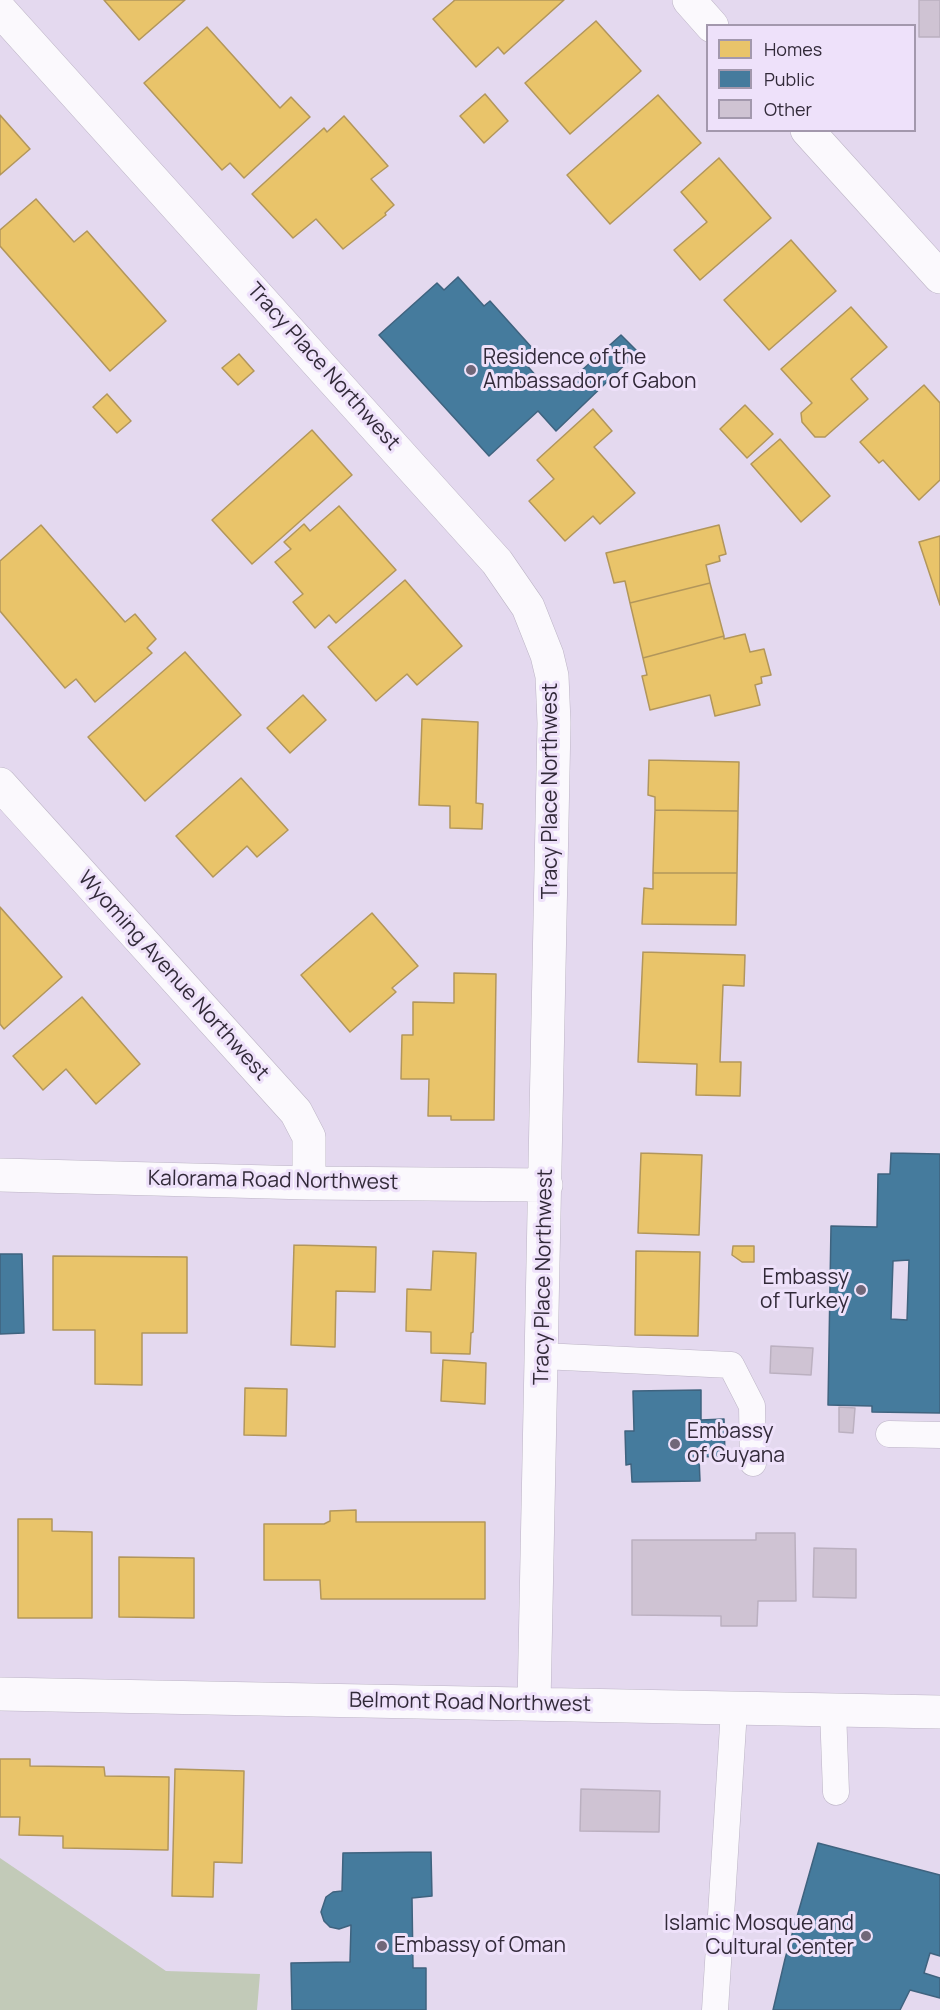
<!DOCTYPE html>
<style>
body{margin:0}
#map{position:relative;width:940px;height:2010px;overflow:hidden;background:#e4d9ef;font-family:Manrope,sans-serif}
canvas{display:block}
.legend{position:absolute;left:706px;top:24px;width:210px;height:108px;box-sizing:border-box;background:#eee1fa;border:2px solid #a398ad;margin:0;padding:8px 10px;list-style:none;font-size:18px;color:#322a39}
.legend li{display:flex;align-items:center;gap:12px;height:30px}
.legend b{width:30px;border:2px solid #a398ad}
</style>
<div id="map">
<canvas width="940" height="2010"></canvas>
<ul class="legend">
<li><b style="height:16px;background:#e9c46a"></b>Homes</li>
<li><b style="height:16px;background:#457b9d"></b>Public</li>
<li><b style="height:16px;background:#cfc3d3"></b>Other</li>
</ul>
</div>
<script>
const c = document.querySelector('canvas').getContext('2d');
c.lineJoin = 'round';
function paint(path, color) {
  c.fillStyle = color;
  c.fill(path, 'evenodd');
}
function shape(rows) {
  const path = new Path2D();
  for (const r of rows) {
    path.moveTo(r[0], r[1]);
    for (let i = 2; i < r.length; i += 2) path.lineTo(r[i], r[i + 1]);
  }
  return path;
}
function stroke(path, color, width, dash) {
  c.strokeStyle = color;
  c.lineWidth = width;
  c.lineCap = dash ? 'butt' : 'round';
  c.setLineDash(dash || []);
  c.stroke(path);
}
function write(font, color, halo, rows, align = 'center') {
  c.font = font + ' Manrope,sans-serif';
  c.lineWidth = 6;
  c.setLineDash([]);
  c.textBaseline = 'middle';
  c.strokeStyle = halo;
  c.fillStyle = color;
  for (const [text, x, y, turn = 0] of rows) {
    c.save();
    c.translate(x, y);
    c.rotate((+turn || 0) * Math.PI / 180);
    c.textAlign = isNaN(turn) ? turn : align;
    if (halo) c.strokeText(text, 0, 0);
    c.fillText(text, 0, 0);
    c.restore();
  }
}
paint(shape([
 [0,1858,166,1971,260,1974,257,2010,0,2010]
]), '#c2cab8');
const homes = shape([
 [104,0,185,0,139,40,104,0],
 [455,0,454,0,564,0,504,54,498,47,476,67,433,19,455,0],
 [596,21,641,71,570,134,525,83,596,21],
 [207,27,280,108,291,97,310,117,244,178,230,163,222,170,144,83,207,27],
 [485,94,508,121,484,143,460,116,485,94],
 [658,95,701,143,610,224,567,175,658,95],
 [0,115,30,149,0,175,0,115],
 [344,116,388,166,371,179,394,205,385,213,386,215,343,249,316,219,293,238,252,194,324,128,327,132,344,116],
 [719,158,771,218,700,280,674,250,707,222,681,192,719,158],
 [36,199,74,242,87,231,166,321,110,371,0,246,0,230,36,199],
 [791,240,836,291,769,350,724,300,791,240],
 [851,307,887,347,851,379,868,399,825,437,815,437,802,422,801,413,812,403,781,369,851,307],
 [239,354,254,371,238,385,222,368,239,354],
 [924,385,940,403,940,480,919,500,883,460,879,463,860,442,924,385],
 [107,394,131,421,117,433,93,407,107,394],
 [745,405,773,434,747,458,720,429,745,405],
 [593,409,612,431,594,447,635,493,600,524,593,516,565,541,529,501,554,479,537,460,593,409],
 [312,430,352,475,252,564,212,520,312,430],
 [780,439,830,496,801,522,751,464,780,439],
 [339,506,396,570,336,623,329,615,315,628,293,602,303,594,275,562,291,549,284,542,304,524,310,531,339,506],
 [41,525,125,622,135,614,156,639,147,648,152,653,95,702,76,679,65,688,0,611,0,561,41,525],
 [719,525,726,554,719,556,720,561,706,565,710,583,630,603,625,581,614,583,606,553,719,525],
 [940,536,940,605,919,542,940,536],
 [405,580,462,646,417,685,407,674,376,701,328,647,405,580],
 [710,583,724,636,643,658,630,603,710,583],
 [745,634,750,652,764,649,771,675,761,677,762,683,755,685,760,705,715,716,710,695,650,710,642,676,647,675,643,658,724,636,724,639,745,634],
 [185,652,241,715,145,801,88,737,185,652],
 [303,695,326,720,290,753,267,728,303,695],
 [422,719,478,722,476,803,483,804,482,829,450,828,450,806,419,805,422,719],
 [649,760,739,762,738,811,655,810,655,797,648,795,649,760],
 [241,778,288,830,257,857,247,846,213,877,176,836,241,778],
 [655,810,738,811,737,873,653,873,655,810],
 [653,873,737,873,736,925,642,924,644,888,653,889,653,873],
 [0,907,62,977,4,1029,0,1024,0,907],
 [372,913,418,966,392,988,396,992,350,1032,301,975,372,913],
 [643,952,745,955,744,986,723,985,720,1062,741,1062,740,1096,696,1095,697,1064,638,1062,643,952],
 [454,973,496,974,494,1120,451,1120,451,1116,428,1116,429,1079,401,1079,402,1035,413,1035,413,1002,454,1003,454,973],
 [82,997,140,1064,96,1104,66,1069,43,1090,13,1056,82,997],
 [641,1153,702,1155,699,1235,638,1233,641,1153],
 [294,1245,376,1247,375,1292,336,1291,335,1347,291,1345,294,1245],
 [733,1246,754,1246,754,1262,742,1262,732,1255,733,1246],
 [433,1251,476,1253,473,1332,471,1333,470,1354,431,1353,431,1332,406,1331,407,1289,431,1290,433,1251],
 [636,1251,700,1252,698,1336,635,1335,636,1251],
 [53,1256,187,1257,187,1333,142,1333,142,1385,95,1384,95,1330,53,1330,53,1256],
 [443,1360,486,1363,485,1404,441,1401,443,1360],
 [245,1388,287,1389,286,1436,244,1435,245,1388],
 [356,1510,356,1522,485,1522,485,1599,321,1599,320,1580,264,1580,264,1524,324,1524,330,1521,330,1511,356,1510],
 [18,1519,52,1519,52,1531,92,1532,92,1618,18,1618,18,1519],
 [119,1557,194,1558,194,1618,119,1617,119,1557],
 [0,1759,30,1759,30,1766,104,1767,105,1776,169,1777,168,1850,63,1848,63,1836,19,1835,20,1817,0,1817,0,1759],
 [175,1769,244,1771,242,1863,214,1862,213,1897,172,1896,175,1769]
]);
paint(homes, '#e9c46a');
stroke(homes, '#b2965b', 1.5);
const public = shape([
 [458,277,484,306,490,301,534,350,522,360,546,387,553,380,561,389,621,335,638,352,556,431,538,411,489,456,379,335,437,283,444,290,458,277],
 [891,1153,940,1154,940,1413,872,1412,872,1406,828,1405,831,1226,877,1227,878,1174,890,1174,891,1153],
 [909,1260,907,1320,891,1319,893,1261,909,1260],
 [0,1254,22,1254,24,1333,0,1334,0,1254],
 [701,1390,701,1420,724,1419,725,1456,699,1457,700,1481,632,1482,631,1464,626,1465,625,1431,634,1431,633,1391,701,1390],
 [818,1843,940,1875,940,1956,930,1953,924,1973,940,1978,940,1998,910,1990,900,2010,773,2010,785,1959,818,1843],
 [431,1852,432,1896,412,1898,413,1968,426,1968,426,2010,292,2010,291,1963,350,1962,351,1925,339,1929,330,1927,324,1921,321,1912,326,1897,333,1892,342,1891,343,1853,431,1852]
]);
paint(public, '#457b9d');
stroke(public, '#3f637f', 1.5);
const building = shape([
 [919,0,940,0,940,37,919,37,919,0],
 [771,1346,813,1348,811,1375,770,1373,771,1346],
 [839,1407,855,1408,853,1433,839,1432,839,1407],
 [756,1533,795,1533,796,1601,758,1601,757,1626,721,1626,721,1616,632,1615,632,1540,756,1540,756,1533],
 [814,1548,856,1549,856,1598,813,1597,814,1548],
 [581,1789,660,1791,659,1832,580,1831,581,1789]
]);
paint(building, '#cfc3d3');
stroke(building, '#bbb0c0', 1.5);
const service = shape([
 [542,1356,731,1365,752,1406,753,1463],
 [889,1434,940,1435],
 [833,1710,836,1792],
 [715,2010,734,1710]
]);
const minor = shape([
 [689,0,712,26],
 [0,10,497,562,528,607,547,655,552,676,554,723,534,1704],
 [807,130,940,277],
 [0,784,296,1112,309,1137,309,1183],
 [0,1175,309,1183,546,1185],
 [0,1694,940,1712]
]);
stroke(service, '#bcb4c5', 27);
stroke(minor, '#bcb4c5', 34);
stroke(service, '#fbf9fd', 26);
stroke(minor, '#fbf9fd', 33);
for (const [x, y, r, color] of [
 [471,370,6,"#706779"],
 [861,1290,6,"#706779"],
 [675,1444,6,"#706779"],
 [866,1936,6,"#706779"],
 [382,1946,6,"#706779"]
]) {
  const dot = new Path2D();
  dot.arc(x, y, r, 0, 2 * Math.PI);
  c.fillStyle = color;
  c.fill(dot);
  stroke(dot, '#eee1fa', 2);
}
write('21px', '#322a39', '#eee1fa', [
 ["Residence of the",483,358],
 ["Ambassador of Gabon",483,382],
 ["Embassy",849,1278,"right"],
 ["of Turkey",849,1302,"right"],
 ["Embassy",687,1432],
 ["of Guyana",687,1456],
 ["Islamic Mosque and",854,1924,"right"],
 ["Cultural Center",854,1948,"right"],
 ["Embassy of Oman",394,1946]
], 'left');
write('21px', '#322a39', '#eee1fa', [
 ["Tracy Place Northwest",323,367,48],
 ["Tracy Place Northwest",551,791,-90],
 ["Wyoming Avenue Northwest",173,976,48],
 ["Kalorama Road Northwest",273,1181,1],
 ["Tracy Place Northwest",544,1277,-89],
 ["Belmont Road Northwest",470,1703,1]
]);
</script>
